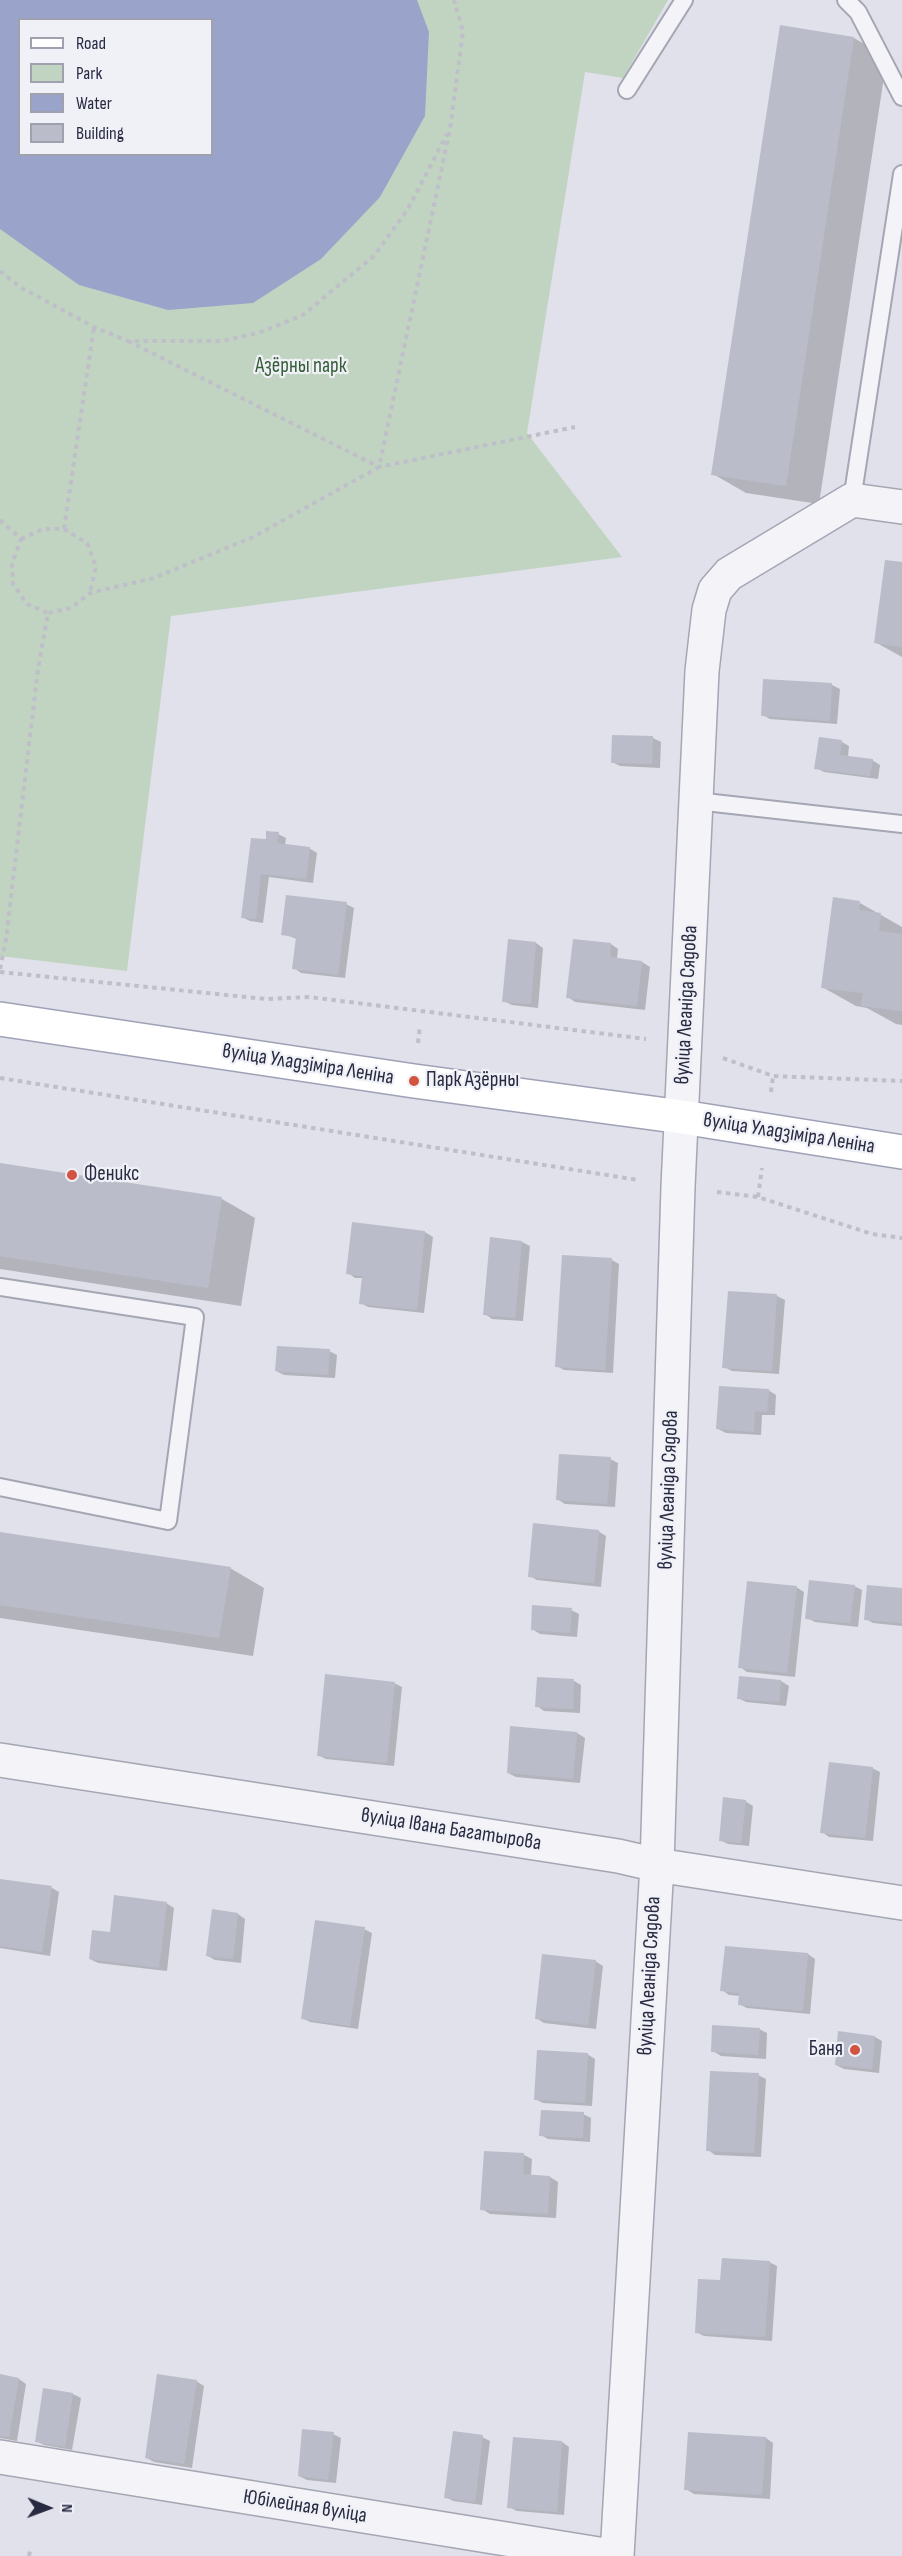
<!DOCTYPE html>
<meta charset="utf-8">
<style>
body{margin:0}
#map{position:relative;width:902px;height:2556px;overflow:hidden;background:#e0e1ea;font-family:"Sofia Sans Condensed",sans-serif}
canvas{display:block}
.legend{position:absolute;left:18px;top:18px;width:195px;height:138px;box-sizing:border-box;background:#f0f1f7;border:2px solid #a0a1af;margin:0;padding:8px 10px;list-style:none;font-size:18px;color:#282a42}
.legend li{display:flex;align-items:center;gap:12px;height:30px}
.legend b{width:30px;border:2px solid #a0a1af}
.north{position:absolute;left:18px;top:2478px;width:60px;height:60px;-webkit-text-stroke:4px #f0f1f7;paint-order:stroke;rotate:91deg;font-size:16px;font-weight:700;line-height:24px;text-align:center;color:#282a42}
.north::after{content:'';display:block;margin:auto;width:21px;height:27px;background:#282a42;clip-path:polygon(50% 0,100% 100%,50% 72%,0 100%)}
</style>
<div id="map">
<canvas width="902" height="2556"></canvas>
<ul class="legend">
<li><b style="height:8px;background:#fff"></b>Road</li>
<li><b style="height:16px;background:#c1d4c1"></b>Park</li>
<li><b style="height:16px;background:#9aa4cb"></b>Water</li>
<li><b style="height:16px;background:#babcca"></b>Building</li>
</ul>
<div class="north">N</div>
</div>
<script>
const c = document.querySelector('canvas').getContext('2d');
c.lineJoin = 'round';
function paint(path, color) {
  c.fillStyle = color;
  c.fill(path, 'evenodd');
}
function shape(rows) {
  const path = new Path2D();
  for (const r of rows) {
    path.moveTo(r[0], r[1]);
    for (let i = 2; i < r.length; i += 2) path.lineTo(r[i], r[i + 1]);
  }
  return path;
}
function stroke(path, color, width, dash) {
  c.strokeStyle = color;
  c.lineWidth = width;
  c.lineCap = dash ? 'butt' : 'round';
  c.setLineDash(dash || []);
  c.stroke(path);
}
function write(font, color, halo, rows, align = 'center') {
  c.font = font + ' "Sofia Sans Condensed",sans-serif';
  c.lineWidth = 4.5;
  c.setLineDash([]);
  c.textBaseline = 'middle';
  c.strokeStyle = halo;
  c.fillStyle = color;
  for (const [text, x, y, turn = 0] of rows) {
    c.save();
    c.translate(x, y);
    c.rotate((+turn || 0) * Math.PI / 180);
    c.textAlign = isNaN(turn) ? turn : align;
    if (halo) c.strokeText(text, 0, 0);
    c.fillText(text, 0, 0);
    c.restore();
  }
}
paint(shape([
 [0,0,668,0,623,78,585,72,527,433,622,557,171,616,127,971,0,956],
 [20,20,212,20,212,154,20,154]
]), '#c1d4c1');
paint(shape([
 [0,0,417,0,429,32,425,116,380,197,321,259,253,303,168,310,79,285,0,229],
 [20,20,212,20,212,154,20,154]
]), '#9aa4cb');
paint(shape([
 [782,27,854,38,887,57,819,504,746,493,713,474],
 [902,564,902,657,875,642],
 [765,680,832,685,840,689,837,724,770,719,763,715],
 [613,736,653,738,661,742,660,768,620,766,612,762],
 [842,742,849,746,848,757,872,760,880,765,878,779,824,772,816,768],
 [278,834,286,838,285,845,309,848,317,853,313,883,269,877,263,923,250,921,242,917,267,841],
 [860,903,902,927,902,1025,896,1024,867,1008,856,1006,822,987],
 [346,904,354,908,345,978,301,973,294,968,297,939,283,934],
 [536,943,543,948,538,1008,512,1005,504,1001],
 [611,944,618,949,617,959,642,962,650,967,645,1010,575,1002,568,997],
 [0,1165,222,1199,255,1218,241,1306,0,1269],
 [425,1232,433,1237,424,1313,368,1307,361,1303,364,1278,355,1278,348,1273],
 [492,1239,522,1242,530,1246,523,1321,492,1319,485,1314],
 [612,1260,619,1264,613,1373,564,1370,557,1366],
 [730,1292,777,1296,785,1300,779,1374,732,1371,724,1367],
 [329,1351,337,1355,335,1378,284,1375,276,1371],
 [768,1390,776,1395,775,1415,762,1415,761,1435,726,1433,718,1429],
 [610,1459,618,1463,615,1507,565,1504,557,1499],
 [598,1531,606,1536,601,1587,537,1580,530,1576],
 [0,1533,230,1568,264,1588,253,1656,0,1618],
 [854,1586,862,1590,858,1627,815,1622,807,1618],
 [796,1587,804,1592,795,1677,747,1672,740,1667],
 [902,1590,902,1626,873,1623,866,1619],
 [571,1610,579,1614,577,1637,540,1634,532,1629],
 [740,1678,781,1681,789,1686,786,1706,746,1702,738,1698],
 [574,1681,581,1685,580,1713,544,1711,537,1706],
 [394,1683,402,1687,394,1766,326,1759,318,1755],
 [512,1727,577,1733,585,1738,580,1783,516,1777,508,1773],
 [872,1768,880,1772,873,1841,829,1837,822,1832],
 [745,1801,753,1806,749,1846,728,1844,720,1840],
 [0,1880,52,1888,59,1892,50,1956,0,1948],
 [166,1903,174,1908,167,1971,98,1963,90,1959],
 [238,1914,245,1919,241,1963,215,1960,208,1956],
 [364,1929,372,1933,358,2029,310,2022,302,2018],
 [808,1954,815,1959,810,2014,747,2008,739,2004,740,1996,729,1995,722,1990],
 [595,1961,603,1966,596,2029,544,2023,536,2018],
 [759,2029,767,2033,766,2059,721,2056,713,2051],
 [875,2037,882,2041,879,2073,844,2069,836,2065],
 [587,2054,595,2059,592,2106,543,2103,535,2099],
 [758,2075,766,2079,761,2157,715,2155,708,2150],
 [583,2114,591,2118,590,2142,548,2139,541,2135],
 [524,2155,532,2159,531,2176,550,2177,558,2182,556,2218,490,2214,482,2209],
 [769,2262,777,2266,772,2341,704,2336,696,2332,722,2281],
 [0,2376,19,2379,26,2384,17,2441,0,2438],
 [196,2381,204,2386,192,2468,154,2462,147,2458],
 [73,2394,81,2398,72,2450,44,2445,36,2441],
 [333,2434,341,2438,336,2483,307,2480,299,2476],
 [482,2437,490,2441,482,2505,453,2501,446,2497],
 [766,2438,773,2443,770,2499,694,2494,686,2489],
 [562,2442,569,2447,564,2515,517,2511,509,2507]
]), '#0003');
paint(shape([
 [780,25,854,37,786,486,711,475],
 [885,560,902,562,902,647,874,643],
 [763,679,832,683,830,721,761,716],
 [612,735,653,736,652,764,611,763],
 [819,737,842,740,840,755,873,759,870,776,814,769],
 [266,831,279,832,277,843,310,847,306,879,261,874,256,919,241,918,251,838,266,839],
 [286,895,347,902,338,975,292,969,296,937,281,935],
 [833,897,860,901,859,910,881,913,879,931,902,934,902,1011,861,1006,863,993,821,988],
 [508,939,536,942,531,1004,502,1002],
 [573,939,611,943,610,957,642,961,637,1006,566,998],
 [0,1163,222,1197,208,1288,0,1256],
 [352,1222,425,1231,417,1310,359,1304,362,1276,346,1274],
 [490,1237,522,1241,515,1318,483,1315],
 [562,1255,612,1258,605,1370,555,1367],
 [728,1291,777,1294,772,1371,722,1368],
 [277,1346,330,1349,328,1375,275,1371],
 [719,1386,769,1389,767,1412,755,1411,754,1432,716,1429],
 [559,1454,611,1457,607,1504,556,1500],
 [533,1523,599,1530,594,1583,528,1577],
 [0,1532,231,1567,219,1638,0,1605],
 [809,1580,855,1585,850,1623,805,1619],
 [747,1581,797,1586,787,1673,738,1668],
 [867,1585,902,1588,902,1623,864,1620],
 [532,1605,572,1608,570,1633,531,1630],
 [325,1674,395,1682,387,1763,317,1756],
 [739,1676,781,1680,779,1702,737,1699],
 [537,1677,574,1679,573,1709,535,1707],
 [510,1726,577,1732,573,1779,507,1773],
 [829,1762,873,1767,865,1838,820,1833],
 [723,1797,746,1800,741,1843,719,1841],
 [0,1879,52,1886,42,1952,0,1946],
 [114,1895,167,1902,159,1968,89,1959,92,1930,110,1932],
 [212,1909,238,1913,233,1959,206,1956],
 [315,1920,365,1927,350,2026,301,2019],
 [725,1946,808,1953,803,2011,738,2005,739,1993,720,1991],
 [542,1954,596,1960,588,2025,535,2019],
 [712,2025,760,2028,758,2055,711,2052],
 [838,2031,875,2036,872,2069,835,2065],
 [537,2050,588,2053,585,2103,534,2100],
 [710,2071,759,2073,754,2153,706,2151],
 [541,2110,584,2112,583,2138,539,2136],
 [484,2151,524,2153,523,2174,550,2176,548,2214,480,2210],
 [722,2258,770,2261,765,2337,695,2333,698,2279,720,2280],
 [0,2374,19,2378,9,2437,0,2436],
 [157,2374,197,2380,184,2464,145,2458],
 [43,2388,73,2393,65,2447,35,2442],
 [302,2429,334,2432,328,2480,298,2476],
 [453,2431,483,2435,475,2502,444,2498],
 [688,2432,766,2437,762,2495,684,2490],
 [513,2437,562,2441,557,2512,507,2508]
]), '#babcca');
const service = shape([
 [846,0,858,12,902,97],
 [627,90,684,0],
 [852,500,902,174],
 [696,801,902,824],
 [0,1287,195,1317,168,1521,0,1487]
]);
const minor = shape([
 [0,1760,618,1856,657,1865,902,1903],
 [0,2457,611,2556],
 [617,2556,657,1865,678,1187,702,671,709,610,715,590,729,574,852,500,902,507]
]);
const primary = shape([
 [0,1019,414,1081,682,1117,902,1152]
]);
stroke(service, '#a5a6b4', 20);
stroke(minor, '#a5a6b4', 36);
stroke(primary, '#9fa2b6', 36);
stroke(shape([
 [0,271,20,287,94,327,128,341,223,341,261,332,303,315,374,256,408,209,447,134],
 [128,341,379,467,575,427],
 [0,520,21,539,12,564,13,584,27,604,48,613],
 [64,529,94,327],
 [21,539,43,529,64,529,87,543,96,566,90,593],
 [0,969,6,939,38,669,48,613,71,608,90,593,154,578,253,537,379,467,450,129,463,32,454,0],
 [0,972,266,999,309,997,646,1039],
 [418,1043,420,1026],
 [723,1058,773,1076,902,1081],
 [0,1078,638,1180],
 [771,1092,773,1076],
 [717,1192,758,1197,872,1234,902,1238],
 [758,1197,762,1168],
 [29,2556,30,2551]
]), '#bebfc9', 4, [4.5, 4.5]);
stroke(service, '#f3f3f8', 16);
stroke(minor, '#f3f3f8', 33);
stroke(primary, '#fff', 33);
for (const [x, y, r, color] of [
 [414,1081,6,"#d35341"],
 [72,1175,6,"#d35341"],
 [855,2050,6,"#d35341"]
]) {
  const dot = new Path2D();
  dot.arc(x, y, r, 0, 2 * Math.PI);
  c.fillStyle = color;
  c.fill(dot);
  stroke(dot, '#f0f1f7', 2);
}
write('21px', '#355e38', '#f0f1f7', [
 ["Азёрны парк",301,367]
]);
write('21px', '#282a42', '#f0f1f7', [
 ["вуліца Леаніда Сядова",687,1005,-87],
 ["вуліца Уладзіміра Леніна",308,1065,9],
 ["вуліца Уладзіміра Леніна",789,1134,9],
 ["вуліца Леаніда Сядова",669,1490,-88],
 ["вуліца Івана Багатырова",451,1830,9],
 ["вуліца Леаніда Сядова",650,1976,-87],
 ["Юбілейная вуліца",305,2507,9]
]);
write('21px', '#282a42', '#f0f1f7', [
 ["Парк Азёрны",426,1081],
 ["Феникс",84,1175],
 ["Баня",843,2050,"right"]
], 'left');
</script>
